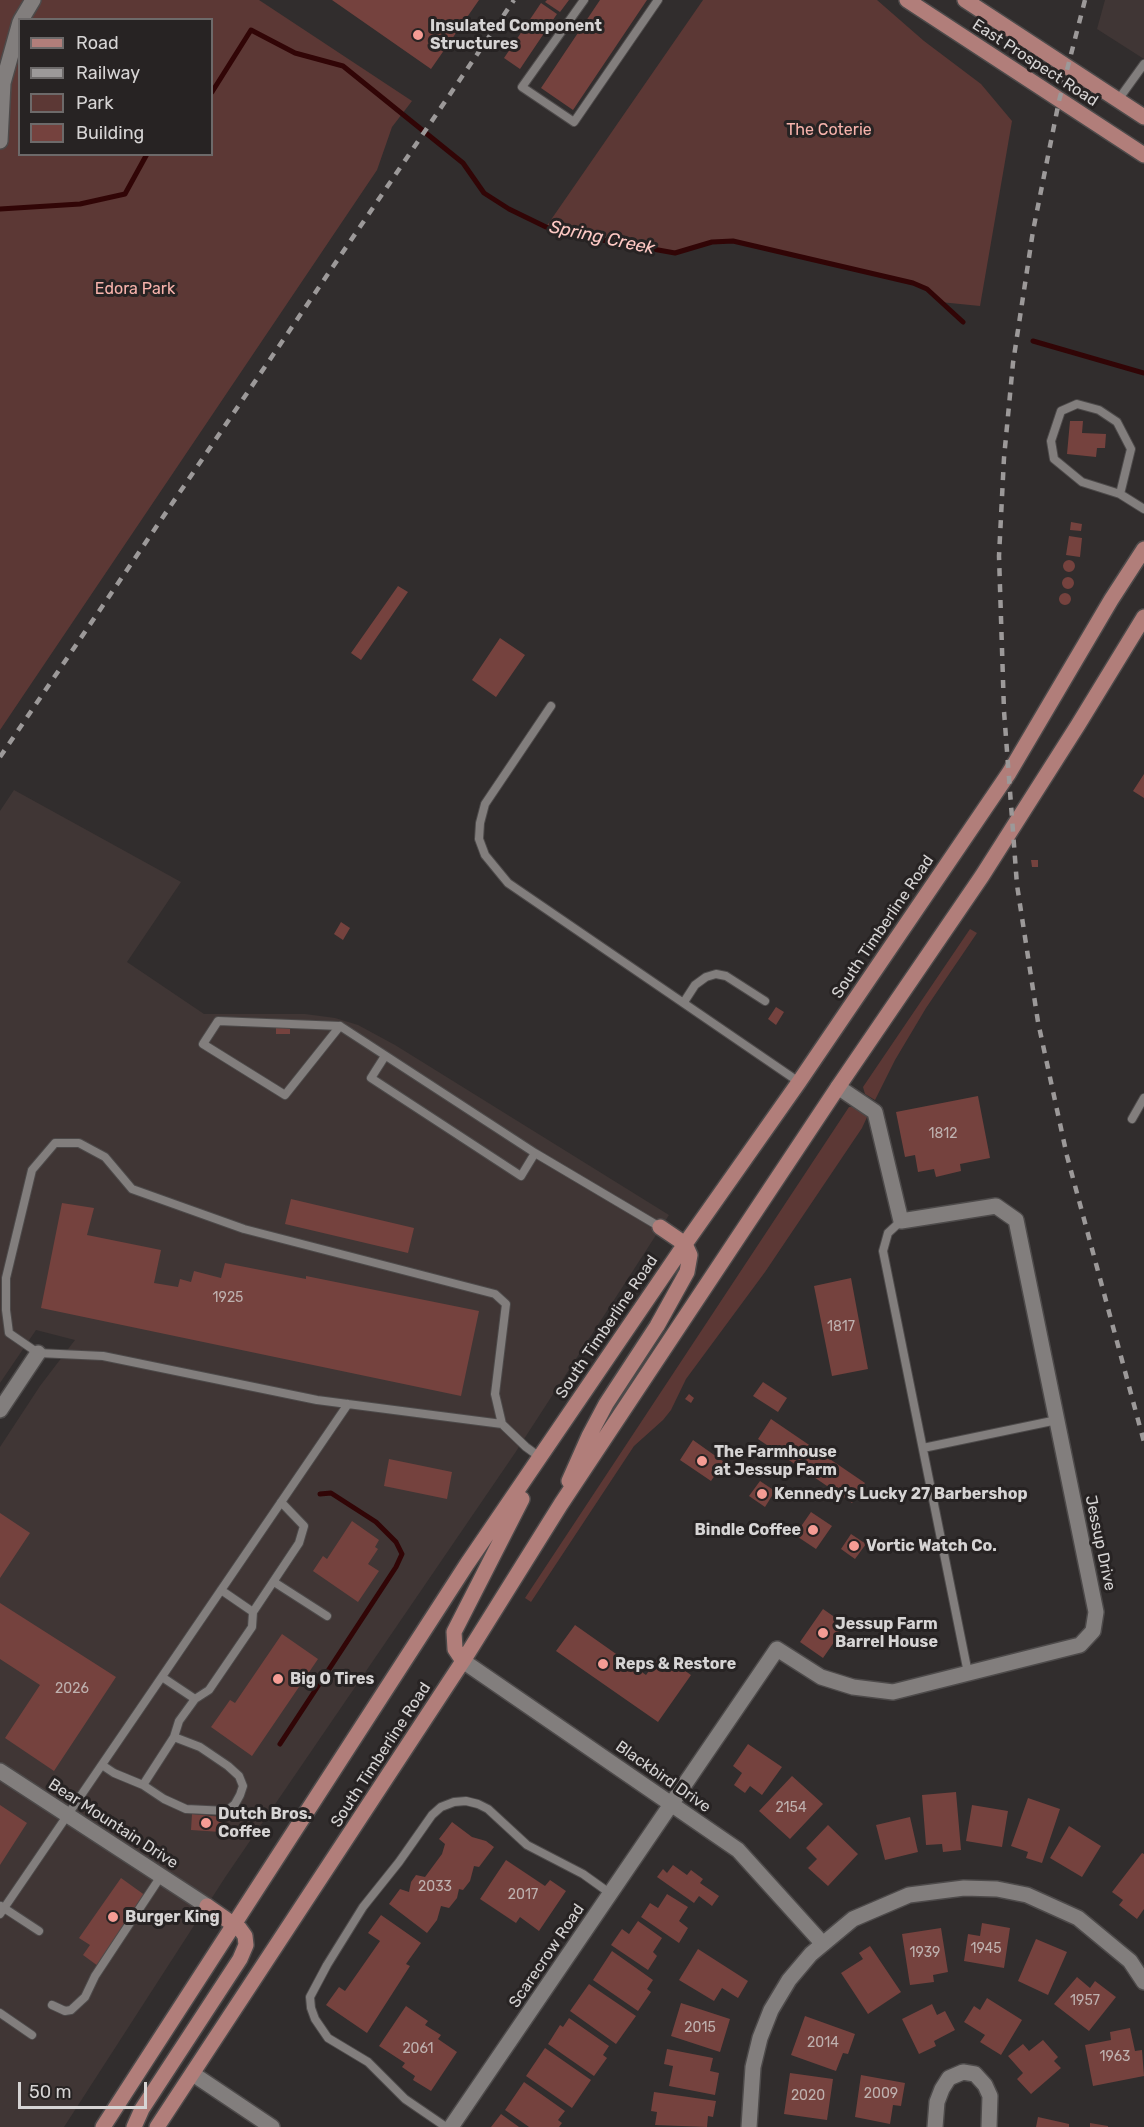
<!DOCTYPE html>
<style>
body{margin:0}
#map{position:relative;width:1144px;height:2127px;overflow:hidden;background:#312d2d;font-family:Rubik,sans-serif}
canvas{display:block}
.legend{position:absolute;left:18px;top:18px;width:195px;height:138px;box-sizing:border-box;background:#272323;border:2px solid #6d6a6a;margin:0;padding:8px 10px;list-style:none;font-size:18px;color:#d6d4d4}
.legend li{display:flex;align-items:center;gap:12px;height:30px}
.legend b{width:30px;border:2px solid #6d6a6a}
.scale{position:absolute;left:18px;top:2082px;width:129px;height:27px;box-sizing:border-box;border:3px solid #d6d4d4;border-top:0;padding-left:8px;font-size:18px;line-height:21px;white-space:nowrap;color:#d6d4d4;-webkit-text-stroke:4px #272323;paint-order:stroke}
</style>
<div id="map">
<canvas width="1144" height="2127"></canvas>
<ul class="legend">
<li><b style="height:8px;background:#b17e7a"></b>Road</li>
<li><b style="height:8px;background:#9c9999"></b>Railway</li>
<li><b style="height:16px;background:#5c3835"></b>Park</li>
<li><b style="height:16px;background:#75423e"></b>Building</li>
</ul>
<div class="scale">50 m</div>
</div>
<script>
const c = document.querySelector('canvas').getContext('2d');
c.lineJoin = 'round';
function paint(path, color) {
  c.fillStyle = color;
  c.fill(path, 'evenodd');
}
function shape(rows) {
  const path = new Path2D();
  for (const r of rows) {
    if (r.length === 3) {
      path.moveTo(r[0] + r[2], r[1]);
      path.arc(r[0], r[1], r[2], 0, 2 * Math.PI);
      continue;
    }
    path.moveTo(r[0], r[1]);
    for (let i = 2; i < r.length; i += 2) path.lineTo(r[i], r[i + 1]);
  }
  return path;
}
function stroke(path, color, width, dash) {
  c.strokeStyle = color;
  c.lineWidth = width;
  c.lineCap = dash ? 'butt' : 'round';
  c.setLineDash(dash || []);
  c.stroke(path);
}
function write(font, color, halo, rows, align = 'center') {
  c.font = font + ' Rubik,sans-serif';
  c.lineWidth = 6;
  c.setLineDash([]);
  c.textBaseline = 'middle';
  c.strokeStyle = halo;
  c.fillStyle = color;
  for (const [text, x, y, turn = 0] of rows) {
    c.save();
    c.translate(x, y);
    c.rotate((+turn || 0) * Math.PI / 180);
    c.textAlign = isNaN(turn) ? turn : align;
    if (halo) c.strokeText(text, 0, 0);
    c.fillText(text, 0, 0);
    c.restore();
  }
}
paint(shape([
 [1105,0,1144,0,1144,59,1097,29],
 [14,790,181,882,127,962,204,1014,305,1014,335,1018,358,1025,395,1045,669,1215,515,1453,226,1876,64,2127,0,2127,0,1447,40,1386,75,1340,36,1330,0,1383,0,811]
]), '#403635');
paint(shape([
 [0,0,259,0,412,101,392,127,377,170,0,730],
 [20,20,212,20,212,154,20,154],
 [703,0,877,0,924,41,981,84,1012,121,980,306,940,302,927,289,913,283,733,241,712,242,675,253,563,233,546,227],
 [970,929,977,933,926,1008,895,1060,875,1100,865,1094,863,1087],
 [849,1107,854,1107,868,1115,862,1128,765,1272,686,1379,671,1410,663,1420,634,1446,531,1602,525,1598]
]), '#5c3835');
stroke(shape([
 [212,92,251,30,295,53,343,66,463,163,484,193,509,209,546,227,563,233,675,253,712,242,733,241,913,283,927,289,963,322],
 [0,209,80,204,125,194,147,154],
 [1033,341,1144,373],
 [280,1744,396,1567,402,1554,396,1542,376,1522,331,1493,320,1494]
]), '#310506', 5);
paint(shape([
 [332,0,479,0,431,69],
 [547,0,569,0,560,12,545,2],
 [600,0,647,0,573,110,541,88],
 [541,3,557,14,520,69,504,58],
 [1070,421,1083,421,1082,433,1106,434,1105,448,1097,448,1096,457,1067,454],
 [1071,522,1082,524,1081,531,1070,530],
 [1069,536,1082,538,1080,557,1066,555],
 [1069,566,6],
 [1068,583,6],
 [398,586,408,592,361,660,351,653],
 [1065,599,6],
 [500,638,525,655,496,697,472,680],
 [1144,774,1144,798,1133,791],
 [1031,860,1038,860,1038,867,1032,867],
 [341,922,350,928,343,940,334,934],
 [776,1007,784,1012,776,1025,768,1019],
 [276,1027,290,1027,290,1034,276,1034],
 [978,1096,990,1158,960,1164,961,1171,936,1177,934,1169,918,1172,915,1155,905,1157,896,1112],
 [291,1199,414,1228,408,1253,285,1224],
 [62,1203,94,1208,87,1235,161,1250,154,1283,178,1287,180,1279,191,1282,194,1271,221,1278,225,1263,306,1279,306,1276,479,1311,461,1396,41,1308],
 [851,1278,868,1369,832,1376,814,1286],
 [763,1382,787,1398,778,1412,753,1396],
 [689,1394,694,1398,691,1403,685,1399],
 [771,1419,865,1483,852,1503,758,1439],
 [693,1440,724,1462,711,1481,680,1460],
 [389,1459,452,1472,447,1499,384,1486],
 [760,1481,775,1491,765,1507,749,1496],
 [811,1512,832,1526,816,1549,795,1535],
 [0,1513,30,1533,0,1578],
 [352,1521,379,1540,375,1547,378,1549,368,1564,379,1571,358,1602,313,1571,323,1556,327,1559],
 [851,1534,866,1544,855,1559,841,1549],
 [0,1603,116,1677,54,1771,5,1738,40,1685,0,1659],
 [823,1609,846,1625,823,1658,800,1642],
 [575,1625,646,1675,661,1654,691,1675,658,1722,556,1651],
 [282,1634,318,1659,252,1756,211,1727,230,1700,235,1703],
 [748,1744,782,1767,762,1795,750,1786,745,1793,734,1785,742,1773,733,1766],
 [792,1776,823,1804,790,1839,759,1811],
 [956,1792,961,1850,943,1852,942,1844,926,1845,922,1795],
 [1028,1798,1060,1809,1042,1863,1026,1858,1028,1852,1011,1846],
 [0,1805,27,1823,0,1865],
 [972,1805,1008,1811,1002,1847,966,1841],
 [192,1814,222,1817,221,1832,191,1830],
 [910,1817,918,1852,885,1860,876,1825],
 [452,1822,472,1837,486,1841,494,1847,479,1867,474,1866,470,1881,463,1890,459,1889,457,1898,449,1908,441,1906,437,1920,427,1933,389,1904,400,1889,409,1892,411,1882,416,1875,425,1877,442,1854,445,1844,439,1839],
 [828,1825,858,1854,828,1886,808,1868,817,1859,806,1848],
 [1069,1826,1101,1846,1082,1877,1050,1858],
 [1142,1853,1144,1854,1144,1909,1137,1919,1119,1905,1123,1900,1112,1892],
 [506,1860,545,1886,550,1880,566,1891,539,1931,520,1917,516,1923,480,1899],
 [673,1865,687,1875,691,1870,703,1879,700,1883,719,1896,712,1906,699,1896,694,1903,657,1877,663,1869,667,1873],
 [121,1878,146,1896,98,1966,83,1955,90,1945,79,1938],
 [667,1894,688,1907,679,1921,688,1928,679,1943,641,1917,650,1903,658,1908],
 [381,1915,421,1943,406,1964,410,1966,367,2033,326,2005,339,1987,345,1991,380,1941,368,1933],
 [638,1921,662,1938,653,1952,657,1956,648,1970,611,1945,622,1929,629,1934],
 [982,1923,1010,1928,1004,1968,964,1961,968,1934,980,1936],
 [941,1928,948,1972,933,1975,934,1982,910,1985,902,1934],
 [1036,1939,1067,1952,1048,1995,1018,1981],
 [870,1946,901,1992,868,2014,841,1973,863,1959,859,1953],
 [698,1949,748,1981,738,1998,722,1988,714,2001,679,1980],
 [612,1951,653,1980,647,1989,651,1992,638,2011,593,1980],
 [1077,1977,1090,1988,1095,1981,1116,1997,1089,2031,1054,2004],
 [589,1984,636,2016,616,2044,570,2011],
 [987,1998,1022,2020,1001,2055,980,2042,985,2035,964,2022,974,2006,980,2010],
 [681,2003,730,2019,720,2052,671,2036],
 [932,2004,937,2015,945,2011,955,2030,934,2041,936,2046,919,2054,902,2019],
 [406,2006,428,2021,425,2025,441,2035,438,2039,457,2052,431,2091,413,2080,415,2076,402,2067,405,2063,379,2046],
 [805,2016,855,2034,848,2054,843,2053,836,2071,791,2055],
 [569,2018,609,2046,603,2055,607,2058,594,2076,548,2044,560,2025,563,2027],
 [1130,2028,1135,2051,1142,2050,1144,2076,1093,2086,1085,2045,1111,2040,1110,2032],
 [1043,2040,1058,2057,1054,2061,1061,2068,1031,2094,1017,2079,1023,2073,1008,2056,1023,2044,1029,2051],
 [545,2048,591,2080,572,2108,526,2076],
 [667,2049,713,2058,710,2071,719,2073,715,2095,669,2086,673,2066,664,2064],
 [790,2073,833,2079,827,2120,784,2114],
 [861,2075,905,2083,901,2106,893,2105,890,2124,855,2117],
 [524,2082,565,2111,558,2120,562,2123,559,2127,529,2127,505,2110],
 [654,2092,716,2101,713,2117,708,2116,707,2127,655,2125,657,2112,651,2111],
 [501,2114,519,2127,491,2127],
 [1038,2117,1069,2124,1069,2127,1036,2127],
 [1090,2123,1108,2126,1108,2127,1090,2127]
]), '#75423e');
const service = shape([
 [584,0,522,87,574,122,658,0],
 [1118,100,1144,64],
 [1120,494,1131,449,1117,422,1099,410,1077,404,1061,411,1051,441,1054,459,1082,482,1120,494,1144,509],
 [551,706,485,804,480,823,479,839,485,855,508,883,799,1082],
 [684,1002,695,985,706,977,716,974,726,976,765,1001],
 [340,1026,285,1095,203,1044,218,1021,340,1026,535,1153,660,1227],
 [385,1056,371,1078,521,1176,535,1153],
 [1132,1119,1144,1098],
 [901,1221,888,1233,883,1251,968,1673],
 [502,1424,317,1400,103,1356,38,1353,9,1333,6,1310,6,1278,32,1170,55,1143,79,1143,105,1157,132,1189,244,1229,495,1294,506,1304,495,1394,502,1424,526,1447,541,1458],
 [923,1448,1057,1420],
 [274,1582,327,1616],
 [253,1612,299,1543,304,1526,281,1502],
 [162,1677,195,1699,209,1690,252,1627,253,1612,221,1590],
 [102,1765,114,1773,143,1785,174,1737,179,1721,195,1699],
 [143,1785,164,1799,186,1809,227,1811,235,1804,240,1795,243,1786,239,1776,228,1766,200,1747,174,1737],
 [1,1906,39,1931],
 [0,1914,348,1404],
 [52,2005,65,2011,71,2010,85,1997,95,1976,161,1876],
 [0,2013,32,2035],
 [446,2127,405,2099,368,2062,328,2038,315,2019,311,2008,310,1997,327,1965,363,1907,399,1862,432,1815,441,1807,454,1802,466,1801,478,1804,488,1809,527,1845,583,1874,611,1894]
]);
const minor = shape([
 [21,20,33,0],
 [0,141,3,83,20,22],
 [0,1410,38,1353],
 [463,1661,738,1850,823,1944],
 [0,1771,207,1906],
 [193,2074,272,2127],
 [451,2127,777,1649,821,1677,853,1687,893,1692,1080,1645,1093,1631,1096,1612,1016,1220,996,1206,901,1221,875,1112,838,1087],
 [749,2127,753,2067,760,2038,771,2010,789,1980,811,1954,853,1919,909,1895,964,1888,997,1889,1027,1895,1078,1918,1130,1961,1144,1982],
 [935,2127,937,2102,942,2089,949,2078,963,2072,975,2074,985,2085,990,2096,989,2127]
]);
const primary = shape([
 [907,0,1144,155],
 [965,0,1144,117],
 [569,1481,589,1436,606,1404,657,1326,687,1272,690,1255,685,1244,660,1227],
 [463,1661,455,1649,454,1632,522,1499],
 [103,2127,467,1564,685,1244,799,1082,1009,773,1111,600,1144,549],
 [134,2127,142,2109,240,1959,246,1945,245,1936,240,1929,207,1906],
 [157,2127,463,1661,561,1504,838,1087,982,876,1078,725,1144,617]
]);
stroke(service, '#4d4a4a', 10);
stroke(minor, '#4d4a4a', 18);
stroke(primary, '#4d4a4a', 18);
stroke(service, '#827e7d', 8);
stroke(minor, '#827e7d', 15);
stroke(primary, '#b17e7a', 15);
stroke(shape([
 [1085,0,1059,101,1033,231,1013,363,1004,458,999,556,1004,711,1017,885,1038,1022,1067,1156,1144,1442],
 [0,757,514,0]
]), '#9c9999', 4.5, [8, 8]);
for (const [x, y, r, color] of [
 [418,35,6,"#f59c94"],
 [702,1461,6,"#f59c94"],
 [762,1494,6,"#f59c94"],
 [813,1530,6,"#f59c94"],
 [854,1546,6,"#f59c94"],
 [823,1633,6,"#f59c94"],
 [603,1664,6,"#f59c94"],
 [278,1679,6,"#f59c94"],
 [206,1823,6,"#f59c94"],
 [113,1917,6,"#f59c94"]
]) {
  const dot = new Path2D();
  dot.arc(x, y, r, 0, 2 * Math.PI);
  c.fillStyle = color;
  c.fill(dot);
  stroke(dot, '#272323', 2);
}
write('14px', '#beb0ae', null, [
 ["1812",943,1134],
 ["1925",228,1298],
 ["1817",841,1327],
 ["2026",72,1689],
 ["2154",791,1808],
 ["2033",435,1887],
 ["2017",523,1895],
 ["1945",986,1949],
 ["1939",925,1953],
 ["1957",1085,2001],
 ["2015",700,2028],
 ["2014",823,2043],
 ["2061",418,2049],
 ["1963",1115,2057],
 ["2009",881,2094],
 ["2020",808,2096]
]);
write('bold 16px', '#d6d4d4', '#272323', [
 ["Insulated Component",430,26],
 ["Structures",430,44],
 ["The Farmhouse",714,1452],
 ["at Jessup Farm",714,1470],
 ["Kennedy's Lucky 27 Barbershop",774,1494],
 ["Bindle Coffee",801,1530,"right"],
 ["Vortic Watch Co.",866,1546],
 ["Jessup Farm",835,1624],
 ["Barrel House",835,1642],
 ["Reps & Restore",615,1664],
 ["Big O Tires",290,1679],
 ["Dutch Bros.",218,1814],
 ["Coffee",218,1832],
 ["Burger King",125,1917]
], 'left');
write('16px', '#d6d4d4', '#272323', [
 ["East Prospect Road",1035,63,33],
 ["South Timberline Road",883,927,-56],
 ["South Timberline Road",607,1327,-56],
 ["Jessup Drive",1100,1543,78],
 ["South Timberline Road",381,1755,-57],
 ["Blackbird Drive",663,1777,35],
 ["Bear Mountain Drive",113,1824,33],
 ["Scarecrow Road",547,1956,-56]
]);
write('16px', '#f7b3ac', '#272323', [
 ["The Coterie",829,130],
 ["Edora Park",135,289]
]);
write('italic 18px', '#fec9c4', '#272323', [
 ["Spring Creek",602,238,12]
]);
</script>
